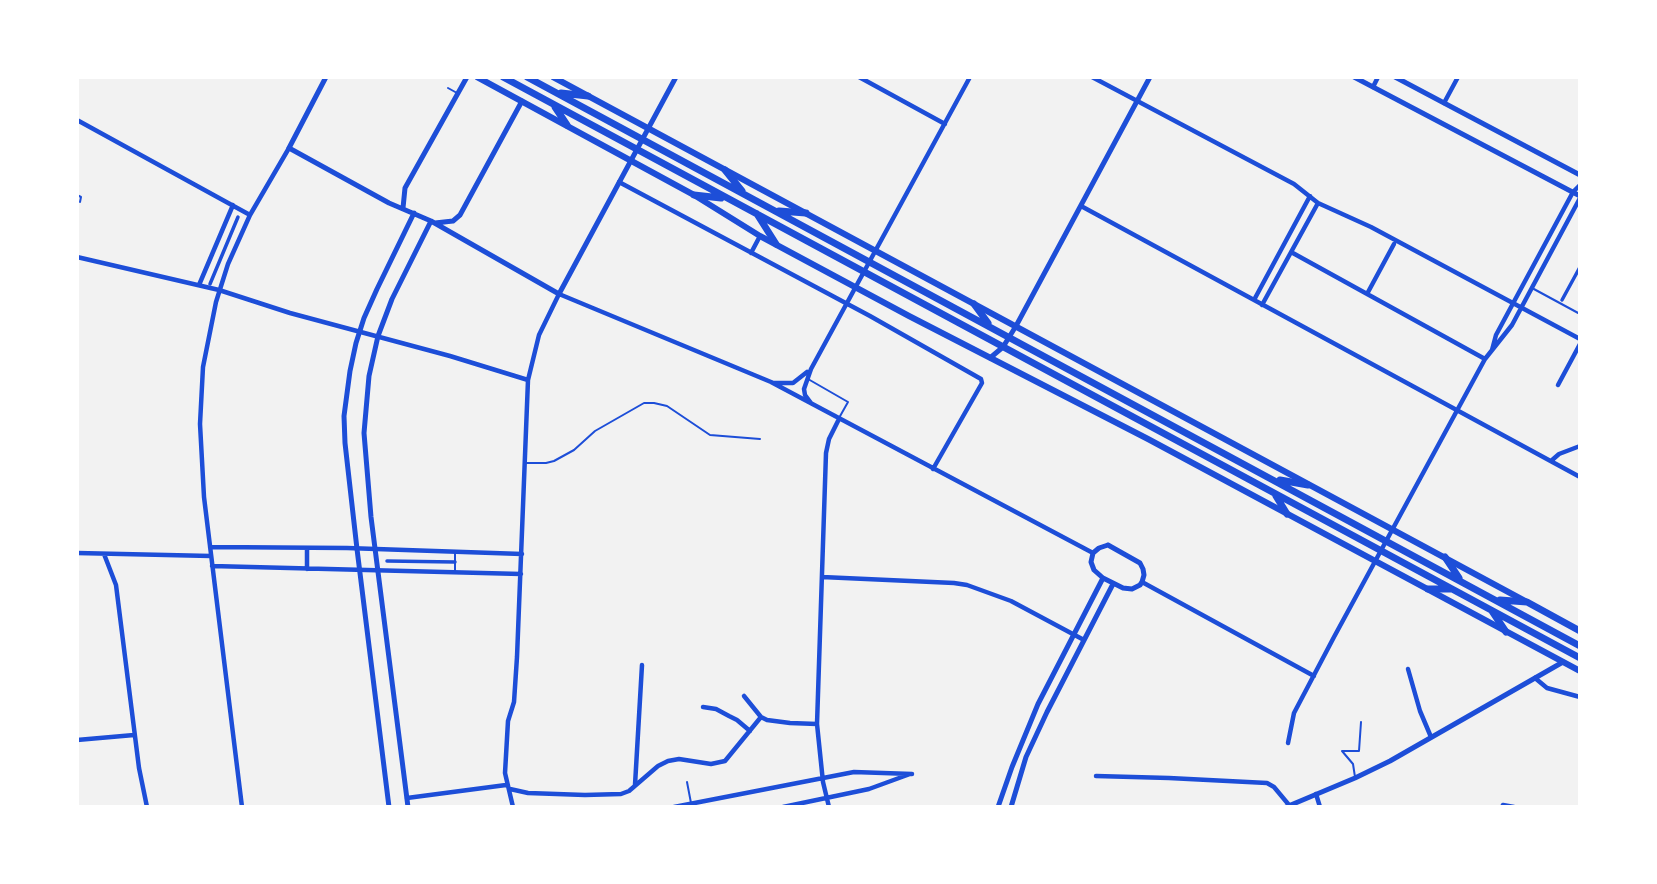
<!DOCTYPE html>
<style>
body{margin:0}
#map{position:relative;width:1657px;height:884px;overflow:hidden;background:#f2f2f2;font-family:Signika,sans-serif}
canvas{display:block}
.frame{position:absolute;inset:0;border:79px solid #fff;pointer-events:none}
</style>
<div id="map">
<canvas width="1657" height="884"></canvas>
<div class="frame"></div>
</div>
<script>
const c = document.querySelector('canvas').getContext('2d');
c.lineJoin = 'round';
function shape(rows) {
  const path = new Path2D();
  for (const r of rows) {
    path.moveTo(r[0], r[1]);
    for (let i = 2; i < r.length; i += 2) path.lineTo(r[i], r[i + 1]);
  }
  return path;
}
function stroke(path, color, width, dash) {
  c.strokeStyle = color;
  c.lineWidth = width;
  c.lineCap = dash ? 'butt' : 'round';
  c.setLineDash(dash || []);
  c.stroke(path);
}
stroke(shape([
 [448,88,457,93],
 [77,195,81,197,80,202],
 [1532,288,1580,314],
 [808,379,848,402,839,418],
 [526,463,546,463,554,461,574,450,595,431,644,403,654,403,667,406,710,435,760,439],
 [455,572,455,553],
 [1355,777,1353,764,1342,751,1359,751,1361,722],
 [687,782,691,803]
]), '#1d4ed8', 2);
stroke(shape([
 [210,284,238,217],
 [1562,300,1580,267],
 [387,561,455,562]
]), '#1d4ed8', 3.5);
stroke(shape([
 [859,77,945,124],
 [1092,77,1294,184,1318,203,1371,227,1580,339],
 [1373,87,1378,77],
 [1444,103,1458,77],
 [77,120,250,215],
 [619,182,870,316,981,379,982,383,933,469],
 [1081,206,1580,477],
 [1291,252,1485,359],
 [751,253,760,236],
 [77,257,219,290,290,313,450,356,528,380],
 [199,285,233,205],
 [1367,294,1394,244],
 [1254,300,1310,196],
 [1262,305,1318,203],
 [1492,350,1496,335,1573,192,1580,185],
 [774,383,793,383,807,372],
 [1558,385,1580,344],
 [811,403,805,395,804,389,811,369,970,77],
 [1551,461,1559,454,1580,446],
 [210,547,347,548,522,554],
 [77,553,211,556],
 [104,554,116,585,139,768,147,807],
 [212,566,521,574],
 [307,569,307,549],
 [822,577,954,583,967,585,1011,601,1084,640],
 [1142,582,1314,676],
 [1408,669,1420,711,1431,737],
 [1535,678,1547,688,1580,697],
 [744,696,761,717,767,720,790,723,817,724],
 [703,707,716,709,729,716,737,720,750,731],
 [77,740,134,735],
 [1288,743,1294,713,1334,637,1485,359,1512,325,1580,198],
 [1096,776,1169,778,1267,783,1274,787,1289,805],
 [635,785,642,665],
 [510,789,528,793,585,795,621,794,629,791,658,766,668,761,679,759,711,764,725,761,761,717],
 [1316,794,1320,807],
 [407,798,506,785],
 [242,807,204,497,200,424,203,367,216,302,228,264,250,215,289,148],
 [513,807,505,773,508,721,514,702,517,657,528,380,539,335,559,294,771,382,1093,553],
 [674,807,854,772,912,774],
 [783,807,869,789,910,774],
 [829,807,823,782,817,724,826,453,829,439,839,419],
 [1502,807,1503,805,1514,807]
]), '#1d4ed8', 4.5);
stroke(shape([
 [326,77,289,148,389,203,431,221,559,294,676,77],
 [1354,77,1580,196],
 [1395,77,1580,175],
 [403,208,405,188,467,77],
 [435,223,453,221,460,215,522,101],
 [990,358,1003,347,1016,326,1150,77],
 [1108,545,1140,563,1143,569,1144,575,1142,582,1140,585,1132,589,1123,588,1103,578,1094,570,1091,562,1093,553,1099,548,1108,545],
 [389,807,357,549,345,443,344,416,350,371,356,343,364,318,377,289,414,213],
 [408,807,371,517,364,433,369,376,378,336,392,299,431,221],
 [998,807,1012,767,1038,704,1103,578],
 [1011,807,1026,757,1047,712,1113,584],
 [1286,807,1355,778,1390,761,1563,662]
]), '#1d4ed8', 5);
stroke(shape([
 [477,77,694,195,760,236,909,316,1148,439,1580,671],
 [553,77,1525,601]
]), '#1d4ed8', 6);
stroke(shape([
 [503,77,1580,658],
 [527,77,1580,646],
 [561,93,588,96],
 [555,107,567,125],
 [725,170,742,191],
 [694,195,721,198],
 [779,211,806,213],
 [757,214,776,244],
 [974,304,988,323],
 [1280,480,1308,485],
 [1276,496,1287,514],
 [1445,557,1459,578],
 [1428,589,1451,589],
 [1500,600,1527,602,1580,631],
 [1492,611,1506,632]
]), '#1d4ed8', 7);
</script>
